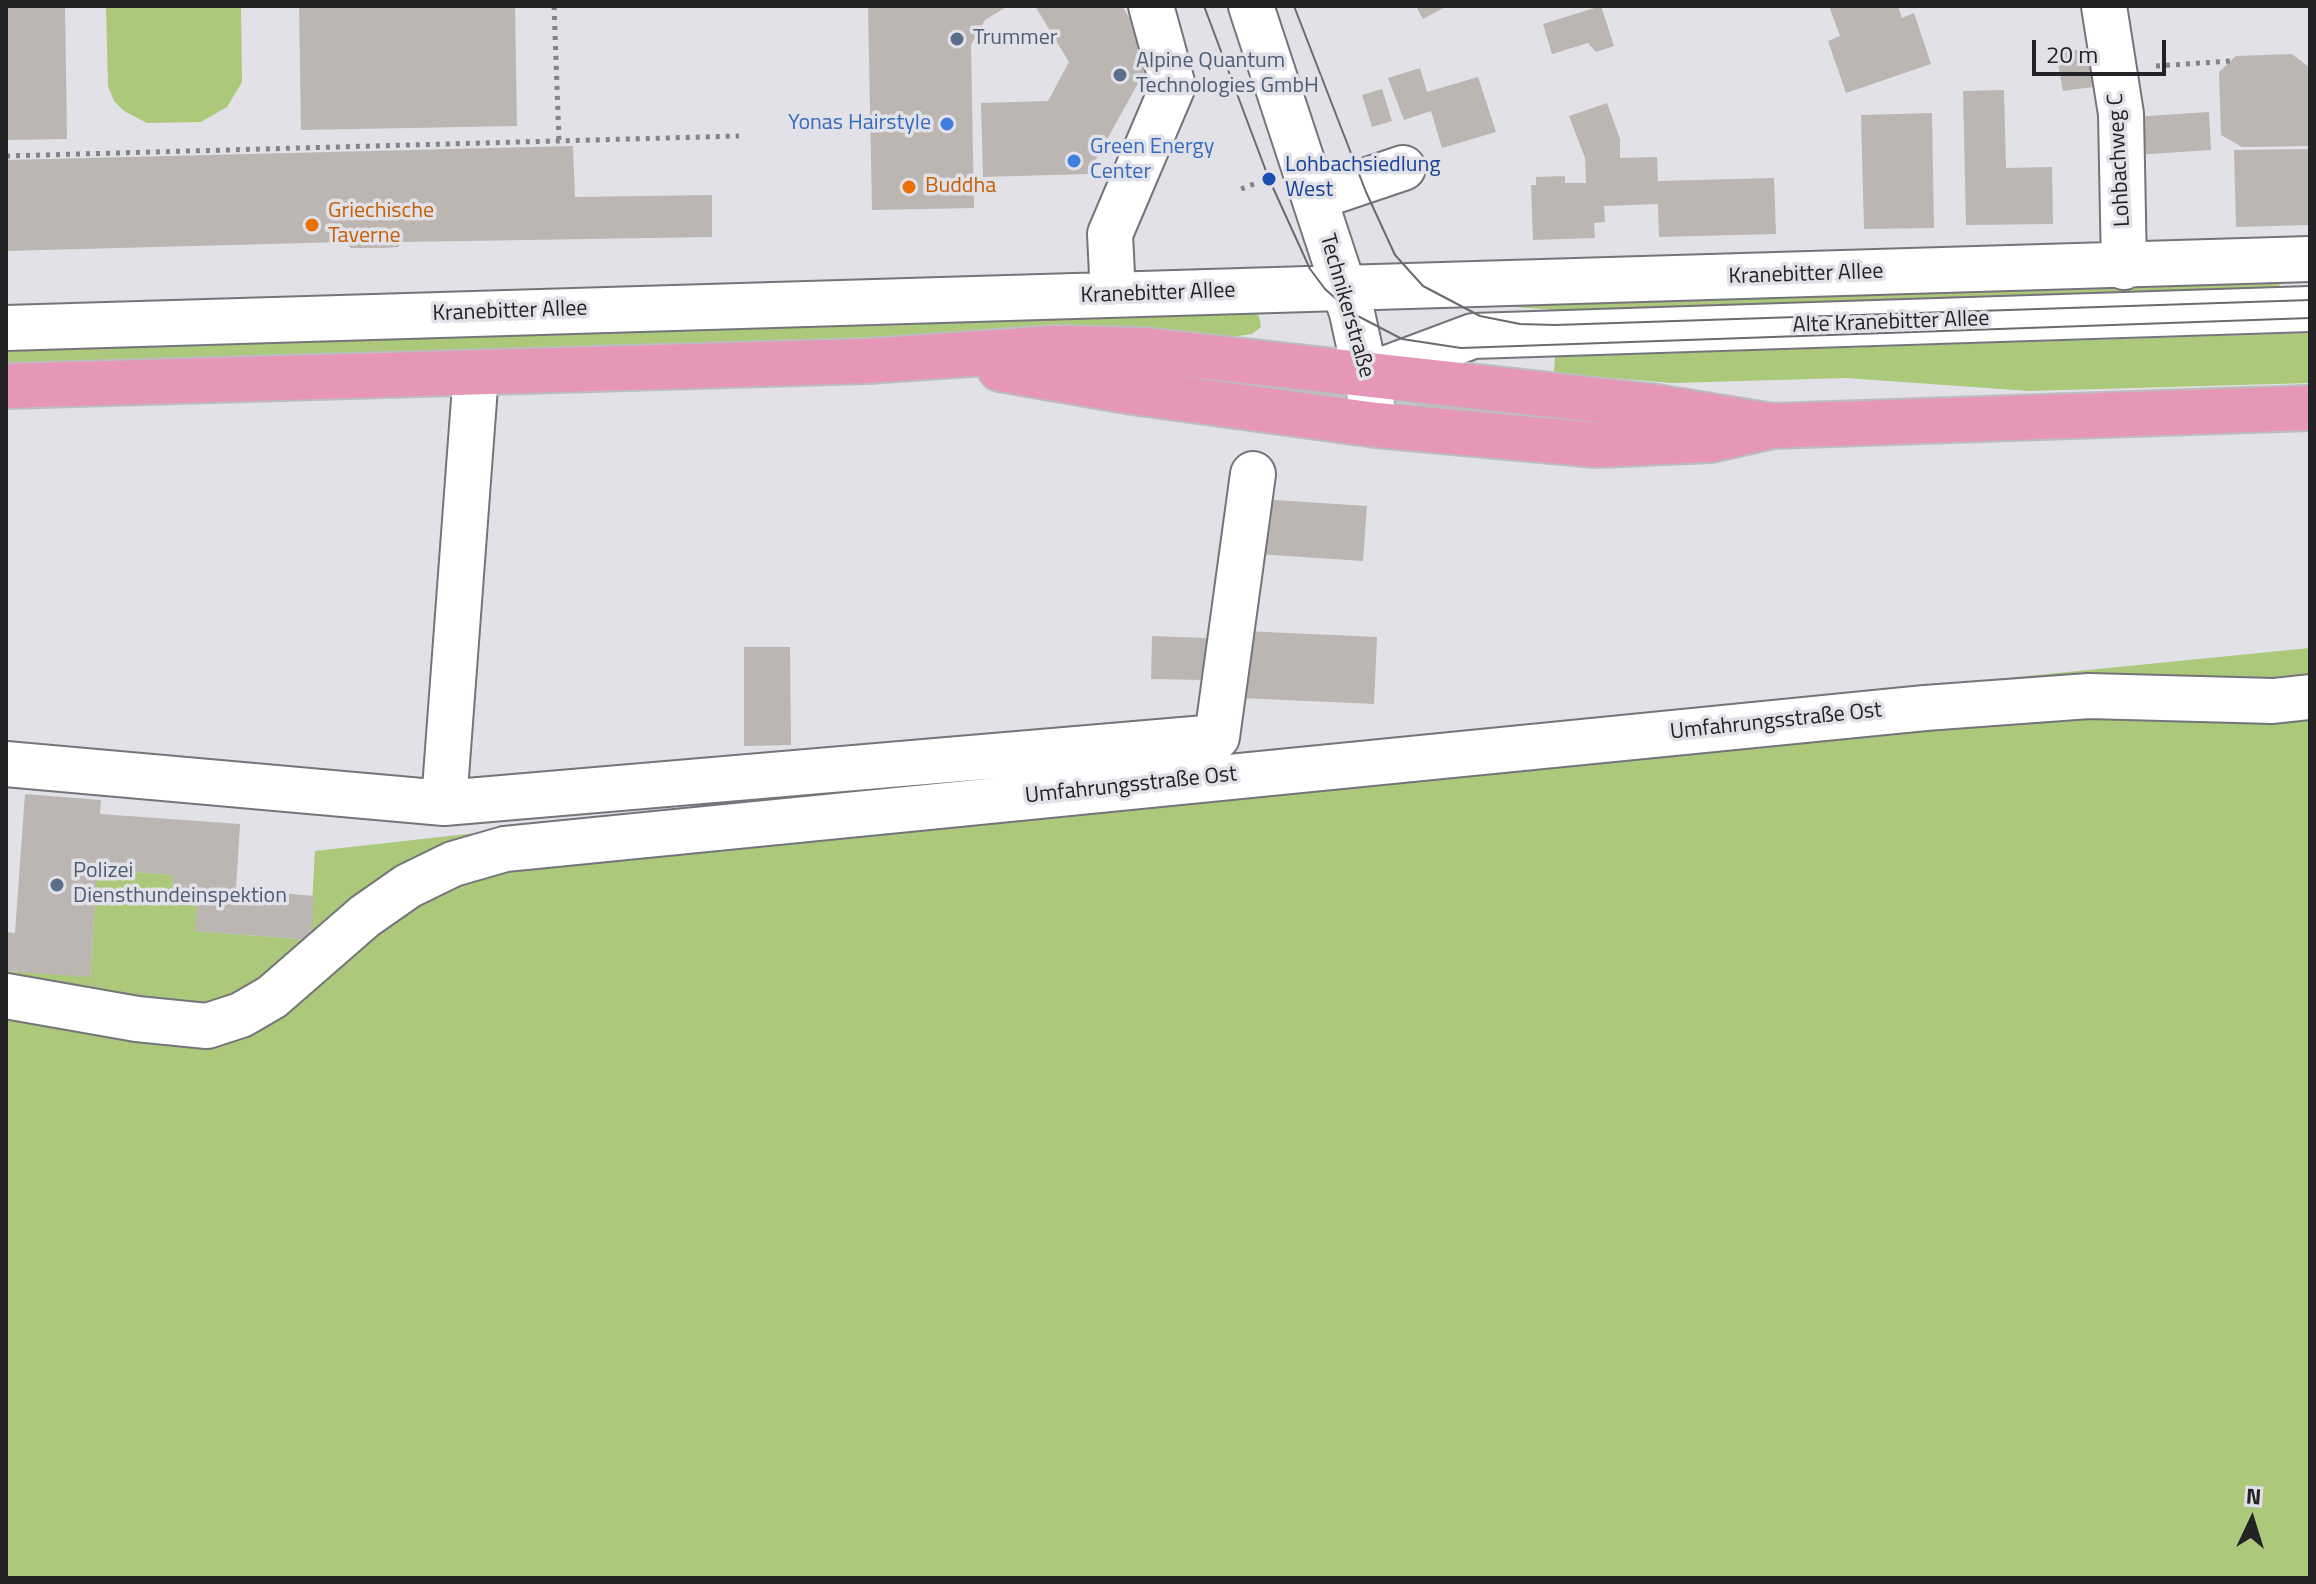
<!DOCTYPE html>
<meta charset="utf-8">
<style>
body{margin:0}
#map{position:relative;width:2316px;height:1584px;overflow:hidden;background:#e1e1e7;font-family:"Titillium Web",sans-serif}
canvas{display:block}
.frame{position:absolute;inset:0;border:8px solid #232326;pointer-events:none}
.north{position:absolute;left:2212px;top:1480px;width:80px;height:80px;-webkit-text-stroke:6px #e1e1e7;paint-order:stroke;rotate:4deg;font-size:22px;font-weight:700;line-height:32px;text-align:center;color:#232326}
.north::after{content:'';display:block;margin:auto;width:28px;height:36px;background:#232326;clip-path:polygon(50% 0,100% 100%,50% 72%,0 100%)}
.scale{position:absolute;left:2032px;top:40px;width:134px;height:36px;box-sizing:border-box;border:4px solid #232326;border-top:0;padding-left:10px;font-size:24px;line-height:28px;white-space:nowrap;color:#232326;-webkit-text-stroke:6px #e1e1e7;paint-order:stroke}
</style>
<div id="map">
<canvas width="2316" height="1584"></canvas>
<div class="frame"></div>
<div class="north">N</div>
<div class="scale">20 m</div>
</div>
<script>
const c = document.querySelector('canvas').getContext('2d');
c.lineJoin = 'round';
function paint(path, color) {
  c.fillStyle = color;
  c.fill(path, 'evenodd');
}
function shape(rows) {
  const path = new Path2D();
  for (const r of rows) {
    path.moveTo(r[0], r[1]);
    for (let i = 2; i < r.length; i += 2) path.lineTo(r[i], r[i + 1]);
  }
  return path;
}
function stroke(path, color, width, dash) {
  c.strokeStyle = color;
  c.lineWidth = width;
  c.lineCap = dash ? 'butt' : 'round';
  c.setLineDash(dash || []);
  c.stroke(path);
}
function write(font, color, halo, rows, align = 'center') {
  c.font = font + ' "Titillium Web",sans-serif';
  c.lineWidth = 7;
  c.setLineDash([]);
  c.textBaseline = 'middle';
  c.strokeStyle = halo;
  c.fillStyle = color;
  for (const [text, x, y, turn = 0] of rows) {
    c.save();
    c.translate(x, y);
    c.rotate((+turn || 0) * Math.PI / 180);
    c.textAlign = isNaN(turn) ? turn : align;
    if (halo) c.strokeText(text, 0, 0);
    c.fillText(text, 0, 0);
    c.restore();
  }
}
paint(shape([
 [106,6,241,6,242,82,227,107,201,122,147,123,124,111,114,101,108,86],
 [2279,281,2280,287,1571,311,1514,307,1513,299],
 [1250,312,1259,316,1261,327,1252,334,1223,338,1065,331,6,364,6,350],
 [2310,333,2310,383,2029,391,1846,378,1672,383,1554,373,1555,357],
 [2310,648,2310,1578,6,1578,6,971,90,976,97,869,173,875,172,895,198,897,196,931,310,940,315,851,735,804]
]), '#acc87b');
paint(shape([
 [6,6,65,6,67,139,6,140],
 [299,6,515,6,517,126,301,130],
 [868,6,1008,6,985,20,971,45,974,208,872,210],
 [1035,6,1122,6,1153,56,1088,174,983,177,981,103,1048,101,1069,62],
 [1416,6,1447,6,1423,19],
 [1601,6,1614,46,1596,52,1588,43,1552,54,1543,24],
 [1829,6,1898,6,1902,18,1914,13,1931,64,1846,93,1828,41,1840,36],
 [2087,48,2093,87,2063,91,2056,53],
 [2292,54,2310,68,2310,146,2242,147,2221,135,2219,72,2236,56],
 [1420,68,1427,92,1478,77,1496,132,1442,148,1431,111,1404,120,1388,78],
 [1382,89,1392,121,1372,127,1362,95],
 [2004,90,2006,168,2052,167,2053,224,1966,225,1963,91],
 [1607,103,1620,139,1620,158,1657,157,1658,181,1774,178,1776,234,1659,237,1658,204,1604,206,1605,222,1594,223,1595,238,1533,240,1531,185,1536,185,1536,177,1565,176,1565,183,1586,183,1585,158,1569,116],
 [2209,112,2211,150,2135,155,2132,117],
 [1932,113,1934,228,1864,229,1861,115],
 [573,146,575,197,712,195,712,237,403,242,398,247,384,248,351,248,344,242,6,251,6,160],
 [2310,149,2310,225,2236,227,2234,150],
 [1259,499,1367,506,1363,561,1256,554],
 [1244,631,1377,637,1374,704,1241,698],
 [1152,636,1208,638,1207,680,1151,679],
 [744,647,790,647,791,745,744,746],
 [25,794,101,800,100,814,240,824,236,889,314,896,311,940,195,931,198,897,172,895,173,875,97,869,90,977,6,971,6,932,15,933]
]), '#bcb6b3');
const minor = shape([
 [1251,6,1352,313,1372,405],
 [2104,6,2121,114,2124,267],
 [1314,198,1403,168],
 [1113,295,1110,234,1173,86,1151,6],
 [6,328,2310,259],
 [1366,376,1473,336,2310,309],
 [6,764,444,803,476,373],
 [444,803,1217,737,1253,474],
 [6,996,137,1019,207,1026,241,1015,272,997,365,916,408,886,453,864,505,849,1925,708,2089,696,2273,701,2310,697]
]);
const major = shape([
 [1000,369,1133,392,1376,425,1597,445,1710,440,1772,426,2310,408],
 [6,386,867,361,1057,348,1145,350,1650,406,1772,426]
]);
stroke(minor, '#74747a', 48);
stroke(major, '#bdbdbe', 48);
stroke(shape([
 [554,6,559,141],
 [2156,66,2231,61],
 [6,156,739,136],
 [1241,189,1254,184]
]), '#838388', 5, [4, 6]);
stroke(minor, '#fff', 44);
stroke(major, '#e696b6', 44);
stroke(shape([
 [1204,6,1269,179,1310,269,1325,289,1352,313,1402,339,1461,348,2310,318],
 [1294,6,1366,192,1395,255,1423,286,1480,316,1520,324,1555,325,2310,300]
]), '#6b6b6f', 2);
for (const [x, y, r, color] of [
 [957,39,8,"#5c6f8a"],
 [1120,75,8,"#5c6f8a"],
 [947,124,8,"#3f7fe0"],
 [1074,161,8,"#3f7fe0"],
 [1269,179,8,"#1a4fb4"],
 [909,187,8,"#e8710a"],
 [312,225,8,"#e8710a"],
 [57,885,8,"#5c6f8a"]
]) {
  const dot = new Path2D();
  dot.arc(x, y, r, 0, 2 * Math.PI);
  c.fillStyle = color;
  c.fill(dot);
  stroke(dot, '#e1e1e7', 3);
}
write('22px', '#4e5e75', '#e1e1e7', [
 ["Trummer",973,39],
 ["Alpine Quantum",1136,62],
 ["Technologies GmbH",1136,87],
 ["Polizei",73,872],
 ["Diensthundeinspektion",73,897]
], 'left');
write('22px', '#366cbe', '#e1e1e7', [
 ["Yonas Hairstyle",931,124],
 ["Green Energy",1090,148,"left"],
 ["Center",1090,173,"left"]
], 'right');
write('22px', '#232326', '#e1e1e7', [
 ["Lohbachweg C",2120,160,-93],
 ["Kranebitter Allee",1806,275,-2],
 ["Kranebitter Allee",1158,294,-2],
 ["Technikerstraße",1346,306,74],
 ["Kranebitter Allee",510,312,-2],
 ["Alte Kranebitter Allee",1891,323,-2],
 ["Umfahrungsstraße Ost",1776,722,-6],
 ["Umfahrungsstraße Ost",1131,786,-6]
]);
write('22px', '#164399', '#e1e1e7', [
 ["Lohbachsiedlung",1285,166],
 ["West",1285,191]
], 'left');
write('22px', '#c56008', '#e1e1e7', [
 ["Buddha",925,187],
 ["Griechische",328,212],
 ["Taverne",328,237]
], 'left');
</script>
